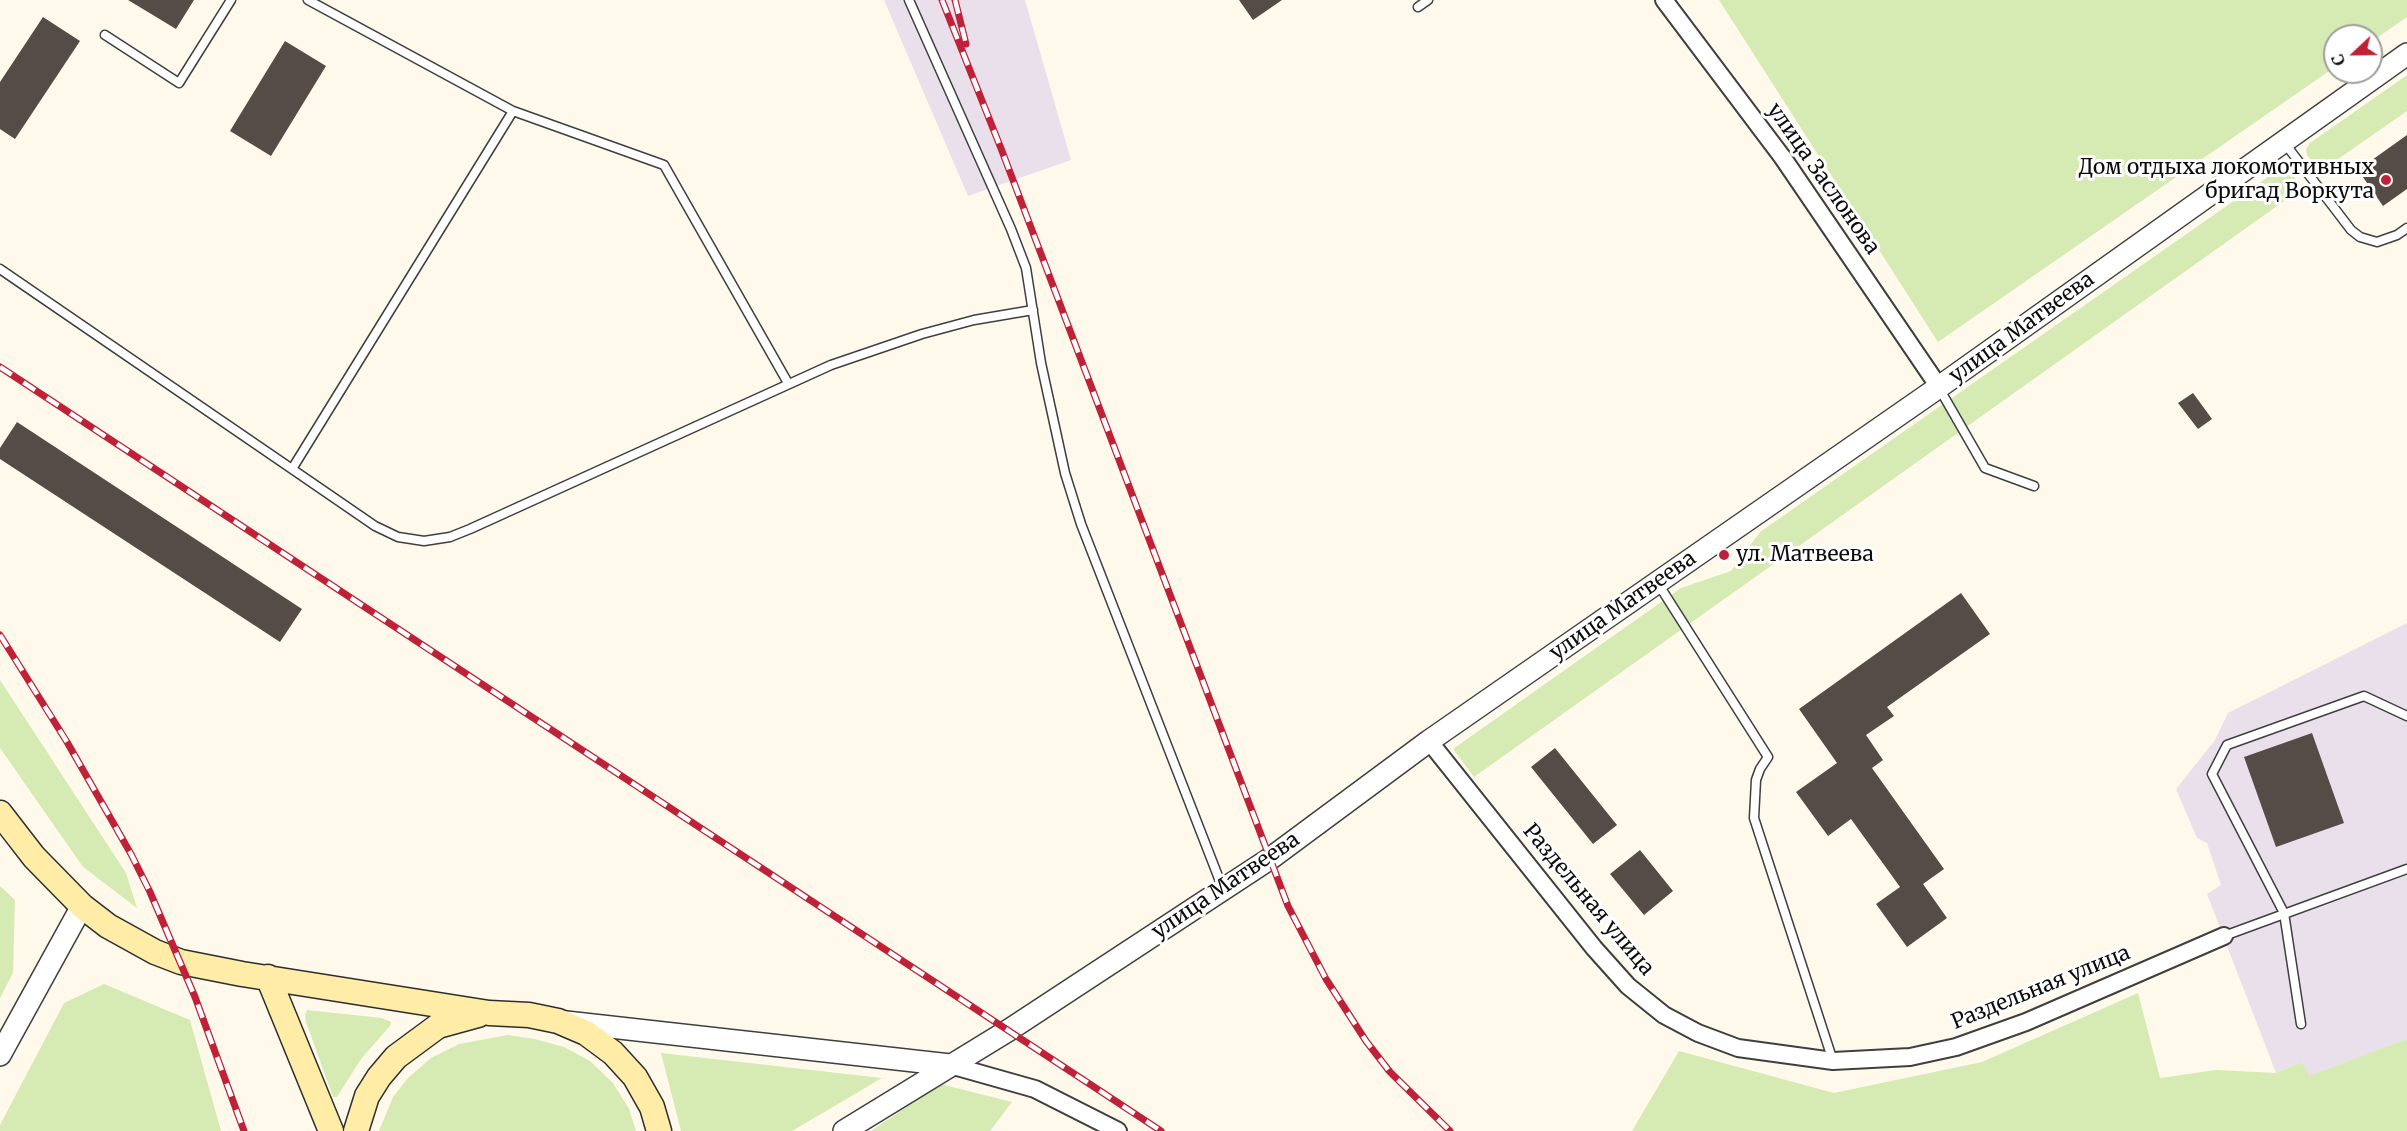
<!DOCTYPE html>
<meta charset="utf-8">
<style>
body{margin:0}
#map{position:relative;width:2407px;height:1131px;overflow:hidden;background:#fff9eb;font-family:Merriweather,serif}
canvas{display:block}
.north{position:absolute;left:2323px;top:24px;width:60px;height:60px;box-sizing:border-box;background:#fff;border:2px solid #9e9e9e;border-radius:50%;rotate:248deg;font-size:16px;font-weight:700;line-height:24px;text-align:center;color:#0c0c0c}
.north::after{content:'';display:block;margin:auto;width:21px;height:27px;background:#bf2138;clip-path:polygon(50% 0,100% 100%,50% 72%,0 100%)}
</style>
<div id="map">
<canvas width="2407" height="1131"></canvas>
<div class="north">С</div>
</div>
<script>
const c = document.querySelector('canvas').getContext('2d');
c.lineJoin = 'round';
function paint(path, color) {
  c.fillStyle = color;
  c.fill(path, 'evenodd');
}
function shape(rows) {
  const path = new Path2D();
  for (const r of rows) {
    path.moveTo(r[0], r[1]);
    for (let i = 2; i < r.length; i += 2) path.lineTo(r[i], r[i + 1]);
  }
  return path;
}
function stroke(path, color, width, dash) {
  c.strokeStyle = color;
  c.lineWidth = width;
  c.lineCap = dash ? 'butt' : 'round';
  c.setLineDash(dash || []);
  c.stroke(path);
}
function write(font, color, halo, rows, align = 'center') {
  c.font = font + ' Merriweather,serif';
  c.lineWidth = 6;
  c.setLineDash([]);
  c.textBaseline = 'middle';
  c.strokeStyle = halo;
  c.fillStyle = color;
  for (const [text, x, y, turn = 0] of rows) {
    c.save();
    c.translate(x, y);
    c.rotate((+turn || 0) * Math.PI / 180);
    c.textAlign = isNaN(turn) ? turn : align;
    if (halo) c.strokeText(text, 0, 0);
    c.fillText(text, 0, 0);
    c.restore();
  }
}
paint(shape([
 [884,0,1025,0,1071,160,968,196],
 [2407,623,2407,1039,2308,1077,2302,1062,2276,1073,2207,894,2221,885,2207,843,2197,838,2176,789,2215,740,2228,713]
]), '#e9e0eb');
paint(shape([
 [1719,0,2407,0,2407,17,2371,42,2371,36,2335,36,2335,67,1938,342],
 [2407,75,2407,111,2331,164,2320,168,2315,166,2307,155,2306,149,2310,143],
 [2281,168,2288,170,2295,178,2298,186,2294,194,1474,777,1453,749,1681,588,1731,571,1760,532],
 [0,680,126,873,137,908,83,867,0,748],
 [0,886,15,900,13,973,0,998],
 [104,984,190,1020,221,1131,0,1131,0,1125,64,1003],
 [2138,993,2160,1078,2216,1070,2276,1073,2302,1062,2309,1076,2407,1039,2407,1131,1632,1131,1679,1051,1834,1093,1982,1062],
 [307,1010,382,1018,391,1022,390,1026,361,1059,337,1097,333,1097,306,1022,305,1015],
 [508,1035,535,1039,564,1047,590,1061,613,1083,629,1109,636,1131,379,1131,393,1097,408,1078,431,1058,459,1044],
 [661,1053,882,1078,792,1131,681,1131],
 [940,1084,1012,1102,990,1131,871,1131]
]), '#d6eab4');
paint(shape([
 [128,0,194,0,176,29],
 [1239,0,1282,0,1253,20],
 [43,17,80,41,15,139,0,129,0,82],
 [285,41,326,66,271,156,230,131],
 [2407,135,2407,189,2383,206,2358,170],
 [2193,393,2212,419,2198,429,2178,403],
 [17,422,302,609,280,642,0,459,0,448],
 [1961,593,1990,634,1887,707,1894,716,1866,735,1883,760,1872,768,1944,869,1923,884,1947,918,1907,947,1876,904,1900,887,1851,819,1828,836,1796,792,1837,763,1799,709],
 [2312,733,2344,823,2276,847,2244,757],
 [1555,748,1617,825,1593,844,1531,767],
 [1640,850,1673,891,1644,915,1610,874]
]), '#554c48');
const service = shape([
 [308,0,513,111,292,469,375,526,398,537,424,541,450,537,470,529,831,365,922,334,974,320,1033,310],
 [909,0,1011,229,1026,268,1041,363,1065,473,1081,524,1223,889],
 [1418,7,1428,0],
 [105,35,179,83,231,0],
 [513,111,664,165,788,383],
 [2283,141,2351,230,2360,237,2377,242,2397,235,2407,228],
 [0,269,292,469],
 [1939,388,1985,468,2034,486],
 [1657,582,1768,757,1760,769,1756,780,1754,818,1833,1061],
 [2224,936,2407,869],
 [2301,1024,2284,913,2212,774,2227,745,2364,696,2407,716]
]);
const minor = shape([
 [1664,0,1783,158,1939,387],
 [1429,741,1594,948,1628,986,1664,1015,1698,1033,1738,1048,1833,1061,1910,1057,1956,1047,2026,1022,2224,936],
 [950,1065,1035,1089,1118,1131]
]);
const tertiary = shape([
 [566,1022,950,1065],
 [0,1055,82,906],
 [844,1131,1009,1030,1271,858,1429,741,1939,387,2407,54]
]);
const secondary = shape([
 [0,813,34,857,82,906,108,926,155,952,181,962,242,974,489,1013,529,1015,558,1021,586,1033,613,1053,635,1077,652,1107,659,1131],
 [268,977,331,1131],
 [356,1131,367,1096,379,1077,396,1057,438,1026,478,1015]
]);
stroke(service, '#3f3f3f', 11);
stroke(minor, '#3f3f3f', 20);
stroke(tertiary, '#3f3f3f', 24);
stroke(secondary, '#2e2e2e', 27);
stroke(service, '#fff', 8);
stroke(minor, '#fff', 16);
stroke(tertiary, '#fff', 21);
stroke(secondary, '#ffeca6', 24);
const rail = shape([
 [942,0,1002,151,1288,906,1326,979,1366,1041,1390,1072,1450,1131],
 [955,0,966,44],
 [0,367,1161,1131],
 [0,635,67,742,131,854,150,892,195,997,244,1131]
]);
stroke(rail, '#bf2138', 7);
stroke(rail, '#fff', 4.5, [14]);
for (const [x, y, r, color] of [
 [2386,180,6,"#bf2138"],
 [1724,555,6,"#bf2138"]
]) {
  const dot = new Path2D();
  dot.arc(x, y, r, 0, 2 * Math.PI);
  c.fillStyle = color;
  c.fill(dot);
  stroke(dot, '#fff', 2);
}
write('21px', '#0c0c0c', '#fff', [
 ["Дом отдыха локомотивных",2374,168],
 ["бригад Воркута",2374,192],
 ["ул. Матвеева",1736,555,"left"]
], 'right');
write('21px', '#0c0c0c', '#fff', [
 ["улица Заслонова",1823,179,55],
 ["улица Матвеева",2022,328,-36],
 ["улица Матвеева",1623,606,-35],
 ["улица Матвеева",1226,886,-34],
 ["Раздельная улица",1588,900,50],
 ["Раздельная улица",2041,988,-22]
]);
</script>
